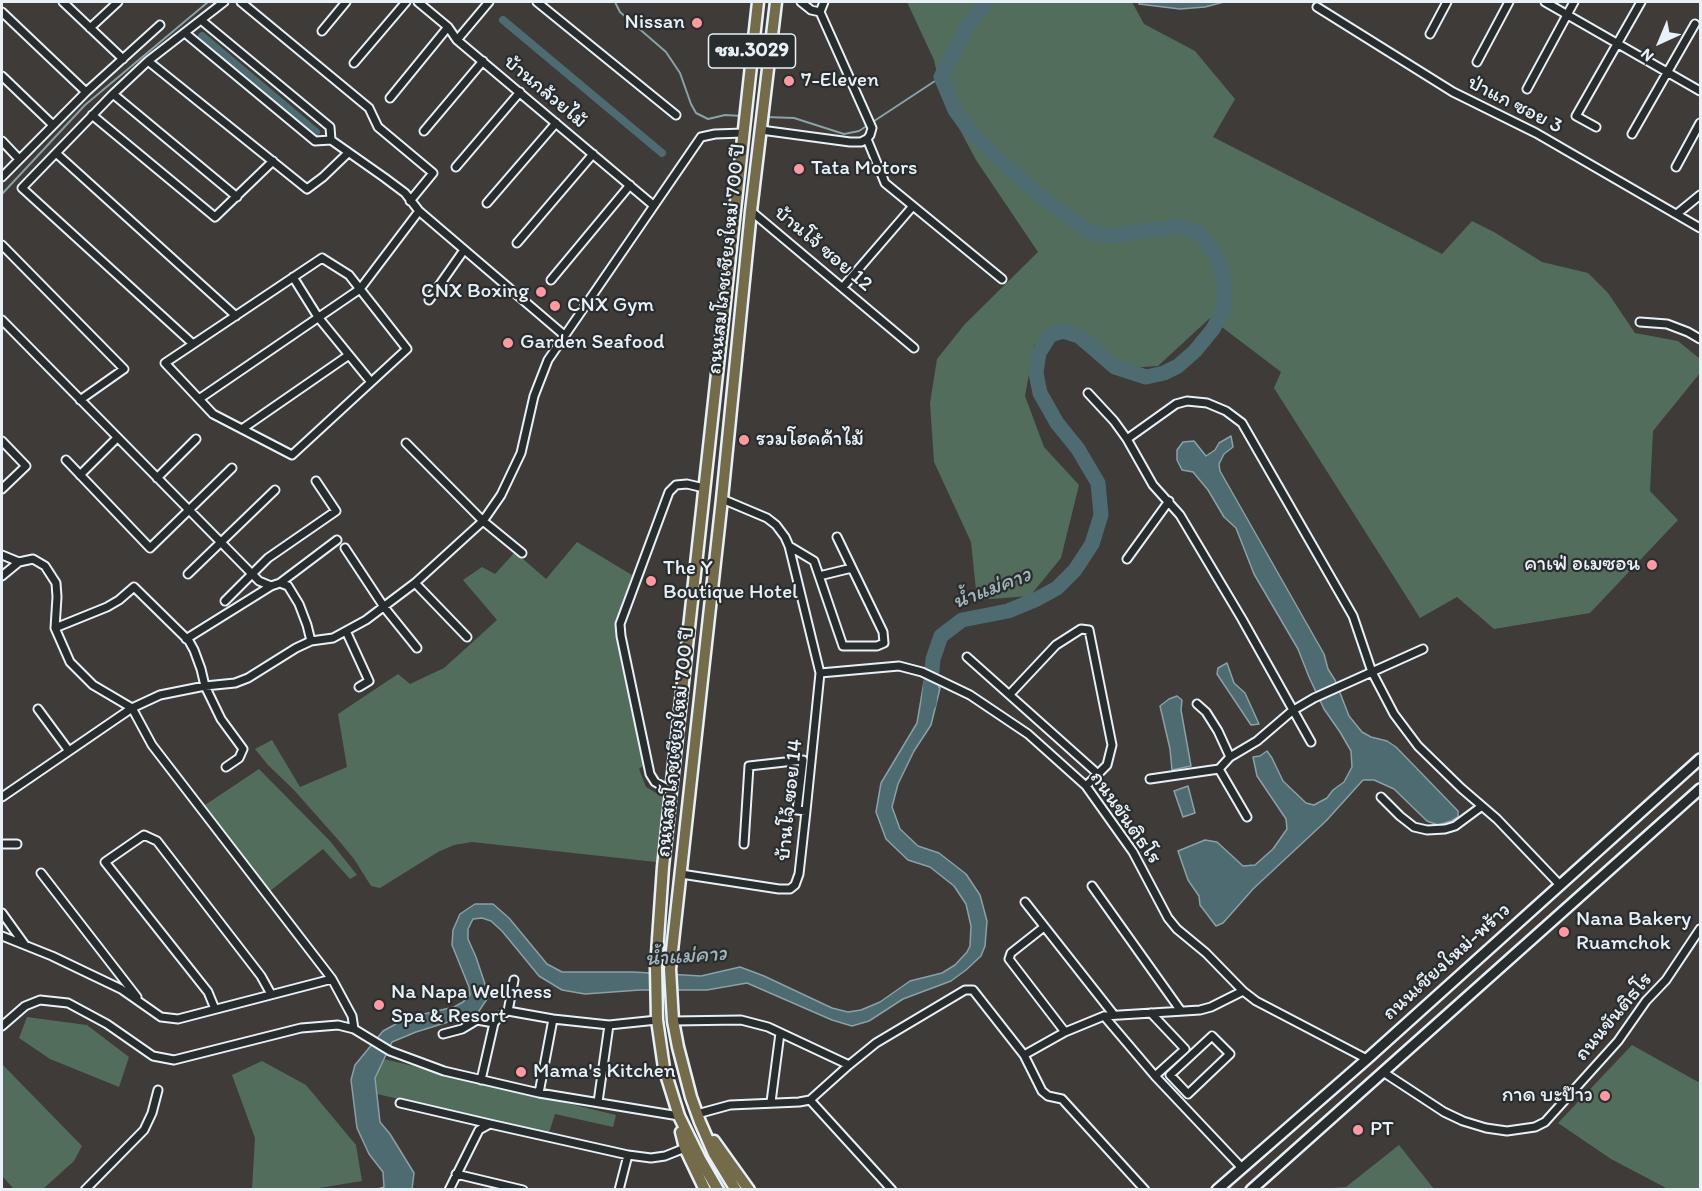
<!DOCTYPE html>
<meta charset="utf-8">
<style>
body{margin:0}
#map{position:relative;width:1702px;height:1191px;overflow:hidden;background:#3e3b39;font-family:Itim,sans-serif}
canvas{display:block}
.frame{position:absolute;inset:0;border:3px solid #e8f1f8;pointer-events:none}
.north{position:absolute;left:1630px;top:12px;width:60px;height:60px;-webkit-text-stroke:4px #2a2d2e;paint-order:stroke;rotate:224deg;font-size:16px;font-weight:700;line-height:24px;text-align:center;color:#e8f1f8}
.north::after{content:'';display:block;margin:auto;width:21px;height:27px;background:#e8f1f8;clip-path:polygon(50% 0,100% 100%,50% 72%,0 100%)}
</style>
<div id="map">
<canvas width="1702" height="1191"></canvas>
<div class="frame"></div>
<div class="north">N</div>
</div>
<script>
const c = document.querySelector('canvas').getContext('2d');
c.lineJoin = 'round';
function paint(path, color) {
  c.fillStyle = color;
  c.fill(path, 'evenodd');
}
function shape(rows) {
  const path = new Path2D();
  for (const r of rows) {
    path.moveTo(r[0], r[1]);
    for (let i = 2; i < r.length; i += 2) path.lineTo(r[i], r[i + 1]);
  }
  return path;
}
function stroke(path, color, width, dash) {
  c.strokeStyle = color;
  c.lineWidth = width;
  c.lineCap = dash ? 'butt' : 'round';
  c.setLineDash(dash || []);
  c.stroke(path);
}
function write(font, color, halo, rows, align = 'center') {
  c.font = font + ' Itim,"Playpen Sans Thai",sans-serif';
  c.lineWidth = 4.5;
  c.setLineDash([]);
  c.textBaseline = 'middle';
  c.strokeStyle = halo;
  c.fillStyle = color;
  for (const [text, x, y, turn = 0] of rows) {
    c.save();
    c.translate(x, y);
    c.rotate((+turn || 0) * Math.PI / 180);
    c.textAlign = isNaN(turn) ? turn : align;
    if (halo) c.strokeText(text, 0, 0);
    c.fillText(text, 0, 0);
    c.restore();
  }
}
paint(shape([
 [907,2,1132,2,1144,24,1195,51,1235,99,1213,137,1442,254,1472,221,1494,232,1542,262,1588,273,1608,293,1635,333,1678,341,1700,359,1700,373,1653,431,1650,491,1678,520,1590,613,1494,629,1457,597,1420,618,1274,388,1281,372,1210,318,1158,366,1128,368,1109,357,1080,331,1053,327,1034,346,1025,396,1044,447,1079,485,1061,558,1030,596,977,600,971,542,934,462,930,403,937,359,965,324,1038,252,976,160,942,96,934,60],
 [577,542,632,575,617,624,617,639,644,765,639,769,646,787,663,797,656,862,472,842,454,845,438,852,380,888,371,886,354,859,340,842,294,790,268,765,255,749,272,740,300,787,347,767,338,714,398,674,410,684,444,668,497,620,463,580,482,567,495,574,515,552,546,579],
 [259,769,330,841,357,875,350,879,323,849,270,891,205,805],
 [27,1017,87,1025,129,1057,119,1087,50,1059,19,1038],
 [1632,1045,1700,1083,1700,1189,1668,1189,1611,1159,1558,1123],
 [384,1059,616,1115,613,1127,555,1114,549,1133,377,1094,375,1078],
 [262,1061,306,1085,356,1145,362,1181,313,1189,252,1189,255,1138,232,1075],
 [2,1064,82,1146,74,1161,43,1189,14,1189,2,1176],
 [1399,1145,1434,1189,1318,1189,1346,1187]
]), '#536d5c');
const water = shape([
 [1139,2,1224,2,1205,7,1180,9,1139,4,1139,2],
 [1231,436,1233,447,1224,454,1219,464,1220,471,1324,654,1328,669,1335,680,1349,716,1362,732,1371,737,1387,741,1396,747,1458,811,1458,817,1451,821,1438,825,1427,821,1394,789,1374,780,1363,780,1326,821,1253,889,1223,923,1216,926,1200,905,1199,896,1188,880,1178,851,1205,840,1217,842,1243,866,1255,865,1273,849,1287,829,1286,819,1257,776,1253,757,1260,756,1267,751,1272,758,1283,781,1306,803,1314,805,1327,798,1333,790,1344,782,1352,767,1351,751,1340,732,1324,709,1309,677,1298,649,1254,574,1236,528,1224,517,1208,490,1193,472,1182,470,1177,460,1177,450,1183,442,1194,441,1206,456,1215,450,1219,443,1231,436],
 [1227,663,1234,683,1245,693,1259,724,1251,725,1217,674,1218,668,1227,663],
 [924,682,931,683,940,688,931,725,914,751,898,784,892,807,900,829,918,846,939,853,966,874,980,895,987,921,985,946,981,956,966,970,951,981,903,999,869,1021,852,1026,832,1020,747,983,707,990,640,990,585,994,562,990,539,976,502,931,491,921,482,918,473,919,468,929,468,939,476,957,489,996,479,1011,461,1018,416,1032,392,1042,375,1078,380,1122,390,1134,414,1173,412,1189,378,1189,384,1187,383,1172,369,1154,357,1128,351,1080,355,1065,383,1031,407,1018,454,1007,463,1002,470,995,469,987,452,945,453,930,460,914,475,904,493,904,509,918,547,964,562,972,633,972,701,976,740,967,764,976,832,1008,848,1012,861,1010,880,1002,910,981,942,973,955,965,967,952,970,946,971,926,966,904,954,886,930,867,908,860,886,839,876,812,881,783,917,723,924,682],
 [1177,696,1182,700,1181,710,1191,766,1172,770,1170,749,1160,706,1169,699,1177,696],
 [1188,786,1195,813,1183,817,1174,791,1188,786]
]);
paint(water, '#4d6b70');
stroke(water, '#8ba1a6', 1.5);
stroke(shape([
 [615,2,620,12,666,52,680,73,691,104,696,113,708,119,725,115,742,116],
 [766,117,794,118,844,134,859,131,941,77],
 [2,194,85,105,208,2]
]), '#8ba1a6', 2);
stroke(shape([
 [503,20,662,153],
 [202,36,316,132]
]), '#4d6b70', 8);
stroke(shape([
 [929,703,933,659,941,636,962,620,1008,611,1037,599,1057,588,1075,570,1092,544,1101,515,1098,483,1078,449,1057,423,1040,393,1036,373,1039,353,1050,335,1063,331,1079,336,1115,367,1146,377,1164,373,1178,366,1195,351,1213,329,1224,308,1224,281,1217,257,1200,233,1178,226,1112,236,1089,232,1040,195,996,157,968,128,955,110,941,77,967,26,987,2]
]), '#4d6b70', 15);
const minor = shape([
 [63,2,123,59],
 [241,2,369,108,378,127,433,173,410,201],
 [418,2,448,27,457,40,653,205],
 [537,2,676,115],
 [801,2,811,10,820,12],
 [1545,2,1700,91],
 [1317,7,1453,92,1536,133,1700,228],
 [2,12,86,92],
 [820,12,824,2],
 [201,20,330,127,331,140],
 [90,28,118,2],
 [322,31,346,2],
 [185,33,315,141,331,140,385,178,405,193,419,211,564,335],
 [1430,34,1447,2],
 [457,40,489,2],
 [148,61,307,189,323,177,348,153],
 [1477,62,1509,2],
 [354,63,406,2],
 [2,76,53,125],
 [1527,89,1574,2],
 [113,94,237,197],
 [390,98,448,27],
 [92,115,215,217,273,161],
 [1596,127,1576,116,1641,2],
 [761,130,850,142,861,142,867,139,870,135,872,128,820,12],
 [424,131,483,61],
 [1632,134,1695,24],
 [867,139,885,183,1002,279],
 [2,141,19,159],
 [56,153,236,316],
 [456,167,520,92],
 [1676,167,1700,123],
 [2,177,86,92,160,25],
 [487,203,556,123],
 [751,211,914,348],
 [1678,213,1700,195],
 [517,243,593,154],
 [2,245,124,369,80,400],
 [322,258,349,275,407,349,292,455,213,414,165,363,322,258],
 [293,277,318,317,371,382],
 [551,280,630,185],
 [843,287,913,206],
 [429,300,464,250],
 [2,320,259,581,271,586],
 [1640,322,1667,324,1688,332,1700,339],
 [193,344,22,188,113,94,148,61,224,2],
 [1088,393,1114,421,1127,439,1153,485,1180,515,1242,619,1311,742],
 [199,399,360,289,419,211],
 [242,429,349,355],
 [1127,439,1176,404,1187,401,1207,403,1226,411,1242,423,1353,616,1372,672,1394,714,1418,746,1461,788,1497,819,1560,885],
 [2,441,26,466,2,489],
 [406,443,483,521,522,553],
 [66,460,150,548,232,468],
 [80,475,117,438],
 [157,478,196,439],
 [789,546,814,561,843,646,877,646,884,643,883,632,837,537],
 [345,548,384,607,417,648],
 [2,555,19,562,33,559,45,566,56,583,57,597,55,628,70,662,93,685,132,708],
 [1127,559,1169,501],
 [188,574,275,490],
 [2,576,19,562],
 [819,576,852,568],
 [280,583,337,540],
 [415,583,467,637],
 [225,601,268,558,336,511,316,481],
 [55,628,107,607,119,600,134,587,189,641,194,650,201,669,205,686,221,719,243,749,239,758,226,767],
 [346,631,369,681,359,687],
 [186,639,271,586,280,583,288,586,299,604,307,625,311,641],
 [967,657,1098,774],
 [820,673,899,666,922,672,970,695,1028,734,1086,786,1133,852,1168,918,1177,929,1206,953,1243,991,1256,1001,1367,1059],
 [1010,694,1056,645,1081,629,1089,630,1112,745,1107,765,1086,786],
 [1197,704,1206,712,1218,731,1230,757],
 [132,708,152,745,332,979,352,1016,354,1029],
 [38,709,69,751],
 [1219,769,1247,817],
 [1150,779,1219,769,1230,757,1257,741,1292,711,1314,698,1423,649],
 [671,791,655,782,650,774,621,636,620,624,669,492,676,485,687,484,704,488],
 [2,797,132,708,160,695,205,686,235,683,248,678,296,648,311,641,333,638,366,620,415,583,483,521,501,495,521,453,534,396,548,360,701,137,715,134,743,133],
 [1381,797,1400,816,1414,827,1427,830,1445,829,1455,826,1482,806],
 [2,844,17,844],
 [744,844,749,766,803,760,797,810,806,811],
 [41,873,137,997],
 [681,874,779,889,790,889,795,885,799,874,806,811,820,673,789,546,785,537,776,525,767,518,722,499],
 [1092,886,1181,1011],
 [1025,902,1114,1015],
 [2,913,25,945],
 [1044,927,1011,953,1009,959,1065,1032],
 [2,936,52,956,121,989,161,1017,178,1019,332,979],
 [215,1009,208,992,105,862,144,835,157,841,261,976,271,994],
 [508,1011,514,980],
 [1151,1013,1185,1049,1155,1076],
 [1104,1016,1155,1076,1242,1168],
 [673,1021,741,1020,768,1027,849,1065],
 [2,1026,25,1006,40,1000,68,1003,107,1024,153,1056,174,1060,301,1028,338,1025,354,1029,390,1051,444,1071,539,1093,679,1116],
 [443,1034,462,1029,477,1020,494,1023],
 [1212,1036,1230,1054,1188,1094,1170,1075,1212,1036],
 [1024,1055,1065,1032,1104,1016,1200,1010,1211,1007,1243,991],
 [1383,1072,1444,1112,1463,1121,1486,1128,1507,1131,1535,1127,1545,1122,1618,1041,1646,1001,1666,980,1700,929],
 [481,1080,494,1023,500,1016,508,1011,553,1019,609,1025,657,1020],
 [539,1093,553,1019],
 [810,1100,892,1190],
 [598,1102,609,1025],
 [771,1102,780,1033],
 [400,1103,490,1124],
 [697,1114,730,1105,799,1102,810,1100,849,1065,876,1043,965,990,973,990,1024,1055,1042,1091,1048,1096,1062,1099,1145,1190],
 [456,1174,523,1190],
 [85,1190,144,1130,152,1113,158,1090],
 [449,1190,479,1130,490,1124,628,1155,651,1158,665,1156,685,1148],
 [619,1190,628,1155]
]);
const secondary = shape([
 [1217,1190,1367,1059,1700,759],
 [1251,1190,1700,789]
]);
const primary = shape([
 [681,1132,685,1148,705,1190],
 [714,1141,749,1190],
 [718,1190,700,1159,679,1116,664,1068,657,1020,656,968,663,867,671,791,758,2],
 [736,1190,714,1154,700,1122,691,1097,678,1047,673,1021,670,969,722,499,751,211,776,2]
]);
stroke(minor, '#e8f1f8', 11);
stroke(secondary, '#e8f1f8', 14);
stroke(primary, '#e8f1f8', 15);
stroke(minor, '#2a2d2e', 7);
stroke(secondary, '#2a2d2e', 9);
stroke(primary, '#746b4b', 10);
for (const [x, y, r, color] of [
 [697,23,6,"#ff9aa2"],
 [789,81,6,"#ff9aa2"],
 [799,169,6,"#ff9aa2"],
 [541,292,6,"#ff9aa2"],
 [555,306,6,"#ff9aa2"],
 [508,343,6,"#ff9aa2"],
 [744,440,6,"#ff9aa2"],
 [1652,565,6,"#ff9aa2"],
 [651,581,6,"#ff9aa2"],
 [1564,932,6,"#ff9aa2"],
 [379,1005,6,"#ff9aa2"],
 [521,1072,6,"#ff9aa2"],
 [1605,1096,6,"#ff9aa2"],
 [1358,1130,6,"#ff9aa2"]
]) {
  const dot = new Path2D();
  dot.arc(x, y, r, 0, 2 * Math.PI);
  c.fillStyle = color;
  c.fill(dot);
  stroke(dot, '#2a2d2e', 2);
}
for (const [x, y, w] of [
 [752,51,87]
]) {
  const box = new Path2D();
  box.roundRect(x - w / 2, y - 17, w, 34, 4.5);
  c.fillStyle = '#2a2d2e';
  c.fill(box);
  stroke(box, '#e8f1f8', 1.5);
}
write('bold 20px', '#e8f1f8', null, [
 ["ชม.3029",752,51]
]);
write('21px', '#e8f1f8', '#2a2d2e', [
 ["Nissan",685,23,"right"],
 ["7-Eleven",801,81],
 ["Tata Motors",811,169],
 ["CNX Boxing",529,292,"right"],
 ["CNX Gym",567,306],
 ["Garden Seafood",520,343],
 ["รวมโฮคค้าไม้",756,440],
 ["คาเฟ่ อเมซอน",1640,565,"right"],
 ["The Y",663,569],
 ["Boutique Hotel",663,593],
 ["Nana Bakery",1576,920],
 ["Ruamchok",1576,944],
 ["Na Napa Wellness",391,993],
 ["Spa & Resort",391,1017],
 ["Mama's Kitchen",533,1072],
 ["กาด บะป๊าว",1593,1096,"right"],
 ["PT",1370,1130]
], 'left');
write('21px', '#e8f1f8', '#2a2d2e', [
 ["บ้านกล้วยไม้",545,92,40],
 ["ป่าแก ซอย 3",1515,105,27],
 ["บ้านโจ้ ซอย 12",823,249,40],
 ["ถนนสมโภชเชียงใหม่ 700 ปี",727,259,-84],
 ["ถนนสมโภชเชียงใหม่ 700 ปี",676,742,-84],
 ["บ้านโจ้ ซอย 14",790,800,-84],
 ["ถนนขันติธโร",1125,818,55],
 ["ถนนเชียงใหม่-พร้าว",1447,962,-42],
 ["ถนนขันติธโร",1614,1017,-50]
]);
write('italic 22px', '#a2b5bb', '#2a2d2e', [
 ["น้ำแม่คาว",992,589,-21],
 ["น้ำแม่คาว",686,957,-4]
]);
</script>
